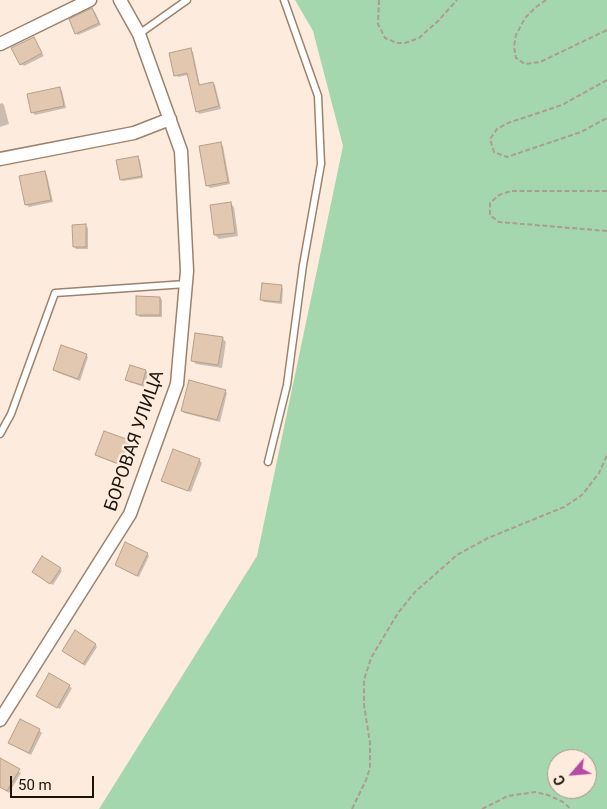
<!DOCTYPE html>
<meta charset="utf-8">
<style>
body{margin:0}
#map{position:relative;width:607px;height:809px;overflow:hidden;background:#fdecde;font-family:Roboto,sans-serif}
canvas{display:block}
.north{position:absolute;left:547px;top:749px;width:50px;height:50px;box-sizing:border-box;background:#fdecde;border:1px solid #a39589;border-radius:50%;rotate:243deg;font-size:14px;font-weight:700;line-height:20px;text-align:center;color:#1b1209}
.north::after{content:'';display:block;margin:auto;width:18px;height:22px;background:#b749a7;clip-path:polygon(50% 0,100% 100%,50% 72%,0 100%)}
.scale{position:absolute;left:10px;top:776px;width:84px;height:22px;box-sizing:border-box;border:2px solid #1b1209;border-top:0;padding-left:6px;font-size:15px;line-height:18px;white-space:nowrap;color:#1b1209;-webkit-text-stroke:4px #fdecde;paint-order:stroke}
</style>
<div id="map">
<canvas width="607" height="809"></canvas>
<div class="north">С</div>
<div class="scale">50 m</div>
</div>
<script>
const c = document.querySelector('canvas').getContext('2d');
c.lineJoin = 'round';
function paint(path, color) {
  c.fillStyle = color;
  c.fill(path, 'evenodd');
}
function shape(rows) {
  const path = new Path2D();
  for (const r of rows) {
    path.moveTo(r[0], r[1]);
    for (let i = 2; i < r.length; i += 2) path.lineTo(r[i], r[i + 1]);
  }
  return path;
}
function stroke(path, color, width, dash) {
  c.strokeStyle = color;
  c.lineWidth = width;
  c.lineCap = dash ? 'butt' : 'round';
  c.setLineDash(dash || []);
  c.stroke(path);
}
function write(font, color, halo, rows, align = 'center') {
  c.font = font + ' Roboto,sans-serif';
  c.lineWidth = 5;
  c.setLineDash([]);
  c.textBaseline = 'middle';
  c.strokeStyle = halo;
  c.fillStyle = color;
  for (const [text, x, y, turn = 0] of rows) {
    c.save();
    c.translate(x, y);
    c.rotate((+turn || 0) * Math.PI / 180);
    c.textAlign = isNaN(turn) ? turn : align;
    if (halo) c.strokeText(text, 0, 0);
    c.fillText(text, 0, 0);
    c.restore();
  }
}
paint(shape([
 [295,0,607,0,607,809,99,809,257,556,343,146,313,31],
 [557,759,587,759,587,789,557,789]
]), '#a5d7ae');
paint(shape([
 [92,9,95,12,101,25,78,35,76,33],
 [33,38,44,56,24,66,21,64],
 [190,49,193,52,200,86,213,83,215,85,221,109,199,114,197,111,189,75,178,77,175,75],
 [60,89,62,91,66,108,35,115,33,113],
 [2,103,4,105,9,124,0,127,0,104],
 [221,144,223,146,230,184,210,188,207,185],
 [138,158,140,160,143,178,123,181,121,179],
 [45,172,47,175,53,202,29,207,26,205],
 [230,203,234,207,238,236,219,239,215,235],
 [86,226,88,228,88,249,76,249,74,246],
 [281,286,283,289,282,304,264,302,262,300],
 [160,298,162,300,162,317,140,317,137,314],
 [222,338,226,342,222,368,196,364,192,360],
 [86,355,88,357,80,381,56,372,54,370],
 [146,371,148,373,144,387,129,382,127,379],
 [225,391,227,393,220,422,184,413,182,410],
 [128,442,130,444,122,466,99,457,96,454],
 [199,460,202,463,191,492,165,483,162,480],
 [147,554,149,556,139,577,119,567,116,564],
 [60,569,62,571,53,585,36,574],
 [95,644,97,647,85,666,66,653],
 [69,686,72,688,60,709,40,698],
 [39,730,42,733,31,755,12,745,10,743],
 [0,759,21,773,9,793,0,787]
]), '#0003');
const building = shape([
 [92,8,99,23,75,34,69,19,92,8],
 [34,37,42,53,20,65,11,48,34,37],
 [191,48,199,85,213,82,219,106,196,112,187,73,174,76,169,53,191,48],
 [60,87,64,106,31,113,27,94,60,87],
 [221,142,228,182,206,186,199,146,221,142],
 [138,156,142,176,120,180,116,160,138,156],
 [45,171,51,200,25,205,19,176,45,171],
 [231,202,235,233,214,235,210,205,231,202],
 [86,224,86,247,73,247,72,225,86,224],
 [262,283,282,285,280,302,260,300,262,283],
 [136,296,160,297,160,315,136,315,136,296],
 [195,333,223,337,218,365,191,361,195,333],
 [61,345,87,354,78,379,53,370,61,345],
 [130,365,146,370,142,385,125,380,130,365],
 [189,380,226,390,217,420,181,411,189,380],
 [104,431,129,440,119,464,95,455,104,431],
 [173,449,200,459,188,491,161,481,173,449],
 [125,542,148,553,137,576,115,565,125,542],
 [42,556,61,568,50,584,32,572,42,556],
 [75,630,96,644,83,664,62,651,75,630],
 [49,673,70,685,57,708,36,696,49,673],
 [20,719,40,729,29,753,8,743,20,719],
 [0,758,20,769,7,791,0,787,0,758]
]);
paint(building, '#e2c8b0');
stroke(building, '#b79e87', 1);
const service = shape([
 [139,34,187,0],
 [0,434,11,414,55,293,186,284],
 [268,462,287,385,303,265,321,164,318,96,284,0]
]);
const minor = shape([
 [0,44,90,0],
 [0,159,134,133,170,119],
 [0,720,130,514,177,384,187,271,181,151,139,34,120,0]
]);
stroke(service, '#9b826c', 9);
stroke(minor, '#9b826c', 15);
stroke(shape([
 [379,0,378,24,385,38,397,43,405,43,419,38,438,21,457,0],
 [546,0,536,7,525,18,516,35,514,46,516,58,525,64,540,62,607,30],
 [607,80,562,105,508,123,497,129,490,139,494,152,507,157,581,132,607,118],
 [607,191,511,191,499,195,490,203,490,215,499,222,607,231],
 [352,809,366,780,370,768,370,743,364,705,364,680,371,658,398,613,415,592,457,555,488,538,564,507,582,495,599,473,607,455],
 [482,809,508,796,535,792,548,795,563,802,571,809]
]), '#ab9d91', 2, [5, 2.5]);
stroke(service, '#fff', 6);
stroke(minor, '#fff', 12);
write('18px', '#1b1209', '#fdecde', [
 ["БОРОВАЯ УЛИЦА",135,441,-71]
]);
</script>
